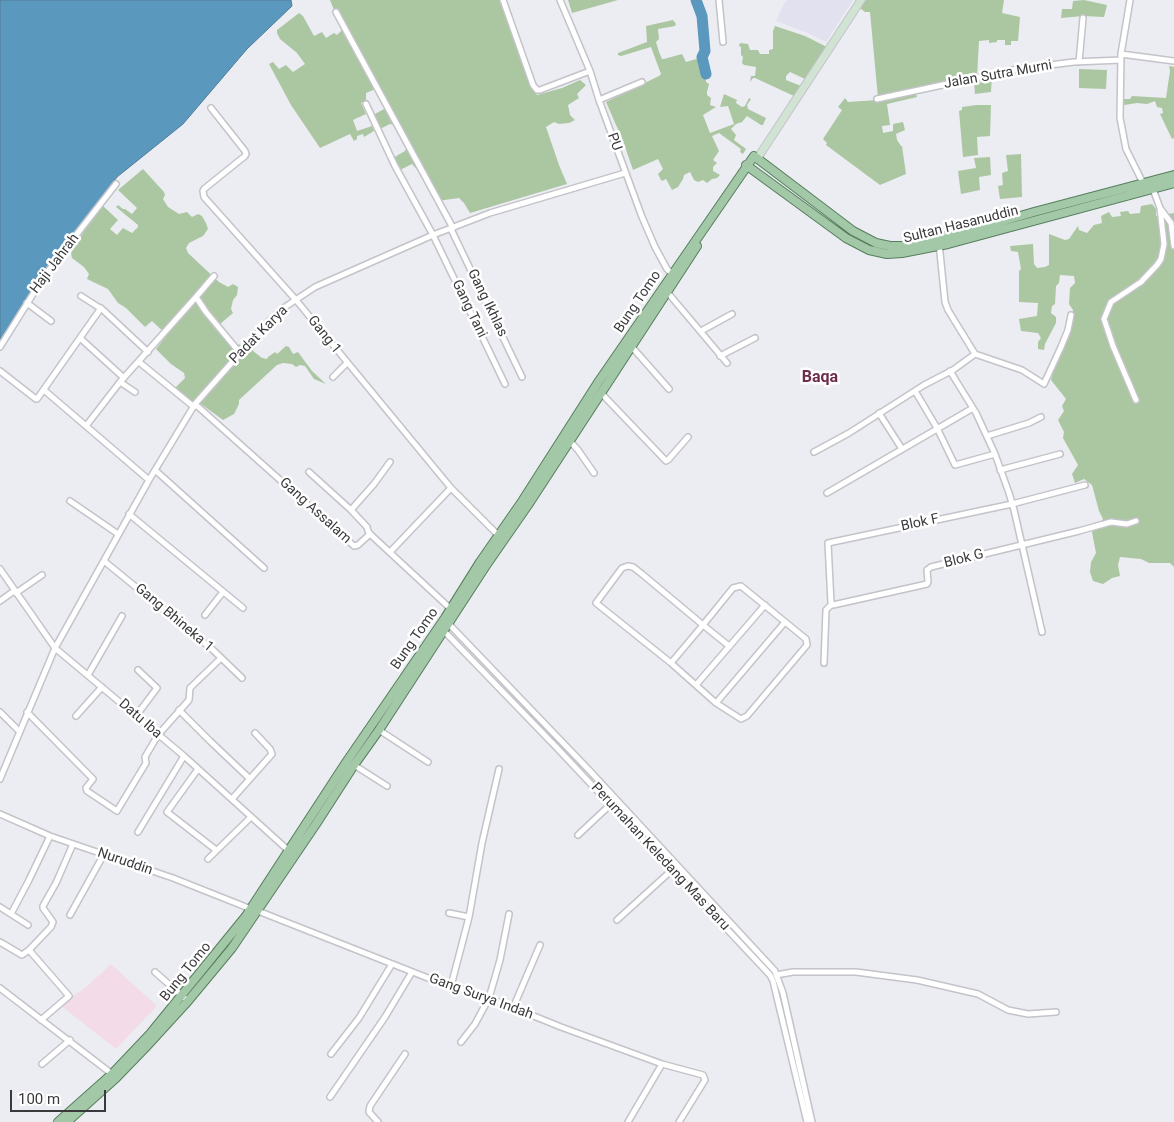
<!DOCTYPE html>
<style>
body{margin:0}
#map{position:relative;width:1174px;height:1122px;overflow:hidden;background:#ececf3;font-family:Roboto,sans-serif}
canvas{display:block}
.scale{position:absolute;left:10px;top:1090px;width:96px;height:22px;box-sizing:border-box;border:2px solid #3a3a3d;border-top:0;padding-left:6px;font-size:15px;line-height:18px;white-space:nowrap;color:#3a3a3d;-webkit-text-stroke:4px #fff;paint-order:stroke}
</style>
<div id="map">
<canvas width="1174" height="1122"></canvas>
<div class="scale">100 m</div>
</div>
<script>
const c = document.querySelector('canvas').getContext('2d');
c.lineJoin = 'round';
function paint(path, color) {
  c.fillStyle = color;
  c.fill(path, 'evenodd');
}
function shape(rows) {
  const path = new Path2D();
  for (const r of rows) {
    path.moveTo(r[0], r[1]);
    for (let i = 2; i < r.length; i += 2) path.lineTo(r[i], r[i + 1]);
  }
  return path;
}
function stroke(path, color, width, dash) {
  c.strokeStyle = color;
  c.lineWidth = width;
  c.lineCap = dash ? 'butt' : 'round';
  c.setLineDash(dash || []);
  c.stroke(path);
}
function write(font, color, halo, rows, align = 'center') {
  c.font = font + ' Roboto,sans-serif';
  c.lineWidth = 5;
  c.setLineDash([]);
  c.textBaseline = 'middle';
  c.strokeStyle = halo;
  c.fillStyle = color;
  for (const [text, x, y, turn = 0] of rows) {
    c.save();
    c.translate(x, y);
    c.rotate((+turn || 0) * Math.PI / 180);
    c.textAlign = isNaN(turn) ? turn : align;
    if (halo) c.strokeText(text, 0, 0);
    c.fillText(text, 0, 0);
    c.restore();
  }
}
paint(shape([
 [111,964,157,1006,116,1049,60,1005,85,988]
]), '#f3dce7');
paint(shape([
 [788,0,853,0,826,42,808,33,776,21,785,2]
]), '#e1e1ef');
paint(shape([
 [330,0,499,0,534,91,537,95,562,88,580,80,586,85,577,94,579,98,568,105,570,115,575,120,569,123,559,124,554,122,546,127,559,165,567,184,470,213,464,203,459,198,437,201,433,198,419,172,412,164,400,170,393,158,405,151,407,146,394,125,390,124,380,129,373,115,386,108,378,88,366,93,366,100,361,103,366,114,353,120,357,131,372,126,374,131,364,137,363,134,357,136,357,139,354,141,350,134,320,148,291,105,269,64,273,62,279,69,286,65,293,72,305,64,297,53,280,39,277,33,277,30,299,13,303,16,314,36,322,32,326,38,334,33,337,35,342,30],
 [568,0,618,0,572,13],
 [866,0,1004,0,1002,13,1020,17,1018,41,1011,41,1011,45,1005,45,1005,40,997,40,997,42,989,43,989,40,979,41,977,76,878,98,870,12,865,12,860,8],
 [1084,0,1107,5,1104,17,1083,16,1061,18,1062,9,1072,9,1073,1],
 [673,20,676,24,675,26,658,29,659,39,656,42,659,52,662,59,664,59,682,54,686,62,700,58,701,59,704,66,706,82,709,84,707,92,707,95,711,98,710,105,716,107,703,115,710,133,734,124,728,106,720,107,724,94,737,100,736,103,742,107,745,106,749,98,751,99,747,105,748,109,766,118,763,125,761,125,747,116,742,122,736,124,731,129,736,135,734,140,746,149,743,154,740,152,741,149,719,133,712,136,719,151,713,160,717,163,713,167,713,171,720,175,717,178,712,179,707,183,703,180,698,182,694,180,690,172,684,175,683,179,678,187,672,190,666,179,662,181,661,180,658,174,663,169,658,159,633,170,623,141,606,102,659,76,661,74,651,47,621,56,618,55,618,53,647,42,646,26],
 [775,26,805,36,827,47,805,79,790,72,786,76,786,80,801,86,794,96,755,78,753,78,750,82,751,76,755,76,756,67,744,65,742,63,743,57,741,55,741,47,739,46,740,43,748,44,750,50,758,50,760,54,769,54,769,50,773,49,773,31],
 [1169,66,1174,67,1174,138,1172,139,1160,114,1163,113,1162,108,1157,107,1155,101,1147,104,1137,103,1124,105,1123,101,1124,99,1130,99,1132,96,1166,98,1170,71],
 [1079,69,1107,70,1106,89,1079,88],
 [992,76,991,92,975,94,974,82],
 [915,92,917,97,887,104,890,125,882,126,883,133,893,131,893,124,903,122,905,130,896,134,897,140,901,146,902,146,906,174,880,185,826,145,827,143,823,139,842,110,838,107,845,98,848,102,878,100],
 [976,105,991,105,990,136,977,137,978,155,963,157,959,111,962,110,962,107],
 [1021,154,1022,197,1000,199,998,186,1003,185,1002,173,1008,171,1006,155],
 [990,157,991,175,979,177,980,190,961,194,958,171,976,168,974,158],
 [143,169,164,192,165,195,163,199,168,207,179,214,187,212,192,217,198,214,202,216,206,223,208,229,203,236,189,243,186,248,188,253,219,282,228,287,233,284,238,287,237,295,233,300,231,309,233,313,219,325,236,344,241,345,247,349,254,345,253,351,262,358,267,359,268,357,275,352,277,354,286,346,289,347,293,354,298,352,312,371,326,384,314,379,305,366,300,365,296,367,292,364,283,363,277,365,239,400,239,404,234,414,223,420,201,404,192,402,175,388,185,378,184,373,171,364,156,349,167,335,152,321,145,327,126,308,118,303,108,289,87,279,89,274,84,267,72,258,71,253,84,231,103,206,118,220,110,229,117,235,123,228,132,233,138,227,138,225,116,207,118,205,123,209,125,209,132,214,137,208,118,190],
 [1152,204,1156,209,1156,216,1174,213,1174,567,1170,563,1149,563,1141,559,1120,557,1118,565,1120,576,1112,578,1103,584,1093,581,1090,572,1091,562,1096,553,1092,532,1103,519,1099,511,1092,485,1084,479,1075,483,1072,474,1078,465,1063,438,1064,432,1058,420,1064,411,1062,406,1066,399,1051,380,1055,364,1071,331,1073,310,1069,304,1070,288,1075,283,1074,276,1060,275,1059,283,1056,286,1055,304,1052,306,1051,313,1056,317,1056,323,1045,344,1044,350,1038,349,1038,342,1041,338,1038,333,1021,331,1019,319,1037,316,1038,303,1019,302,1019,271,1021,269,1018,252,1011,251,1010,246,1033,244,1034,264,1037,268,1045,267,1049,265,1049,234,1065,240,1069,239,1078,226,1079,230,1087,233,1094,225,1102,223,1101,216,1109,212,1112,217,1121,216,1120,212,1128,211,1130,214,1140,213,1141,206]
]), '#abc7a1');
const water = shape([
 [0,0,291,0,292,6,247,49,183,124,117,177,77,231,44,270,0,345,0,0]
]);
paint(water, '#5b98be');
stroke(water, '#517c97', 1);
stroke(shape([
 [696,0,702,16,705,51,702,57,706,74]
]), '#5b98be', 11);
const street = shape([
 [503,0,533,85,537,90,540,90,590,71],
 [560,0,590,71,599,100,642,217,655,247,667,269,673,275],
 [719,0,723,42],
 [1130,0,1121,54,1120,118,1126,149,1143,183],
 [336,12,453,228],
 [1121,54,1174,61],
 [1079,62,1083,18],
 [877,99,1017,69,1074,62,1121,60],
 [599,100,642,82],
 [366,104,395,166,433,235,505,384],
 [211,108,245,151,246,154,245,156,204,189,203,191,204,197,296,300,451,488,500,537],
 [1153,189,1160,208,1171,223,1174,246],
 [451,229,522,377],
 [939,243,945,302,948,310,975,354],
 [214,276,196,297,206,312,240,353],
 [668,293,727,363],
 [81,296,103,310,148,352],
 [27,303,51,321],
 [701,331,732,314],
 [80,338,124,378],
 [0,347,45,275,116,184],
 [632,347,669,389],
 [975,354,1022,370,1044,384,1061,347,1068,330,1071,315],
 [720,356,755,338],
 [139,362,194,407],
 [0,371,36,399,37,399,101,308],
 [950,371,976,413,995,454,1009,493,1014,510,1042,632],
 [333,377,347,363],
 [120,382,135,392],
 [44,390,149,480],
 [915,391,937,428,955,465,995,454],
 [601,393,666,461,668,460,688,437],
 [1136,400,1113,346,1104,319,1111,302,1141,282,1157,265,1161,259,1164,244,1160,208],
 [195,404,354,546,358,545,370,534,453,611],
 [879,413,902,449],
 [86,426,120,382,196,297],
 [987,436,1029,423,1041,417],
 [569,440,578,450,594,473],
 [814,452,849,433,924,385,953,370,975,354],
 [155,470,264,568],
 [1000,470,1060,454],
 [309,472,351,510,367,527,368,531,370,534],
 [1085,485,1012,504,828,543,831,603,833,605,927,584,928,582,927,570,931,567,1079,531,1111,522,1127,524,1136,521],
 [827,493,973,408],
 [70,501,118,534],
 [351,510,374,484,390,462],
 [129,514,243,608],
 [390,552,451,488],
 [104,561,213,650,242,678],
 [628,566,633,567,642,574,703,625,733,588,741,586,806,639,807,645,747,716,741,719,716,703,671,663,596,603,622,568,628,566],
 [0,569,55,648,184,756,289,851],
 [16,593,42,575],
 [0,601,14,591],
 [205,615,223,592],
 [447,622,589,770,775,971,783,993,812,1122],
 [443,630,558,749,770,975,773,981,807,1122],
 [671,663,703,625,729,646],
 [824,663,826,610,832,604],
 [88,675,122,616],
 [696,685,765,605],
 [716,703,785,622],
 [179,710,210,741,250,779],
 [0,712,19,731],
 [27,712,93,779,86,788,87,791,117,811,146,763,145,757,158,735,189,700,190,688,221,658],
 [76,716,102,687],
 [136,716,157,688,138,670],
 [379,730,428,762],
 [354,765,387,786],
 [198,769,167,812,216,850],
 [0,779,55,648,149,480,195,404,266,324,282,309,315,287,433,235,490,213,625,173],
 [232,799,272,754,270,749,255,733],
 [0,814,50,836,173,878,251,909],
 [138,832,184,756],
 [578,835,610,805],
 [208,859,251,817],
 [0,907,28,925],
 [258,911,433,980,489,998,561,1027,662,1064,703,1075,705,1080,679,1122],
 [449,913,469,917],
 [11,914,29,880,50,836],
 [70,915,104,854],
 [617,920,672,870],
 [0,942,22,955,29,950,51,927,53,922,43,908,43,906,56,883,73,844],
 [29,950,69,996,41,1020],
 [155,972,188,1001],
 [776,975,793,972,856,972,917,980,978,994,1008,1010,1028,1014,1056,1012],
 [451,986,469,917,482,843,499,769],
 [0,988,112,1074],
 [513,1008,540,945],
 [461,1042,475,1024,489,998,500,960,509,914],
 [331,1054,359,1018,392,964],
 [42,1064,70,1040],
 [330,1097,385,1017,412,972],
 [378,1122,369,1112,370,1106,405,1054],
 [628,1122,662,1064]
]);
const secondary = shape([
 [757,159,861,0]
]);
const primary = shape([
 [746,165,846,238,869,250,887,254,902,253,948,244,1174,183],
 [58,1122,112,1074,150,1034,246,916,347,761,445,618,480,562,523,500,599,381,754,156,853,231,876,243,890,246,903,246,965,232,1034,212,1174,175],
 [67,1122,116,1078,145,1048,188,1001,232,948,316,824,354,765,379,730,485,567,528,505,697,246]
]);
stroke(street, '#c3c3c9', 8);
stroke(secondary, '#c3c3c9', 9);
stroke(primary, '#567e5c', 10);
stroke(street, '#fff', 5);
stroke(secondary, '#d1e3d3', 7);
stroke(primary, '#a3c8a7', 8);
write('14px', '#3a3a3d', '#fff', [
 ["Jalan Sutra Murni",998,75,-10],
 ["PU",614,142,70],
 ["Sultan Hasanuddin",961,225,-14],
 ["Haji Jahrah",55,264,-53],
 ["Bung Tomo",638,302,-56],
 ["Gang Ikhlas",487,303,64],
 ["Gang Tani",469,309,64],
 ["Padat Karya",259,335,-45],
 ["Gang 1",324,335,51],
 ["Gang Assalam",315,511,42],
 ["Blok F",920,523,-12],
 ["Blok G",964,559,-14],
 ["Gang Bhineka 1",174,618,40],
 ["Bung Tomo",415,639,-55],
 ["Datu Iba",140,719,41],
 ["Perumahan Keledang Mas Baru",660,857,47],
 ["Nuruddin",125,862,19],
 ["Bung Tomo",186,972,-51],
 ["Gang Surya Indah",481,997,20]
]);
write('bold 16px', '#6e2d4b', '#fff', [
 ["Baqa",820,378]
]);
</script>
